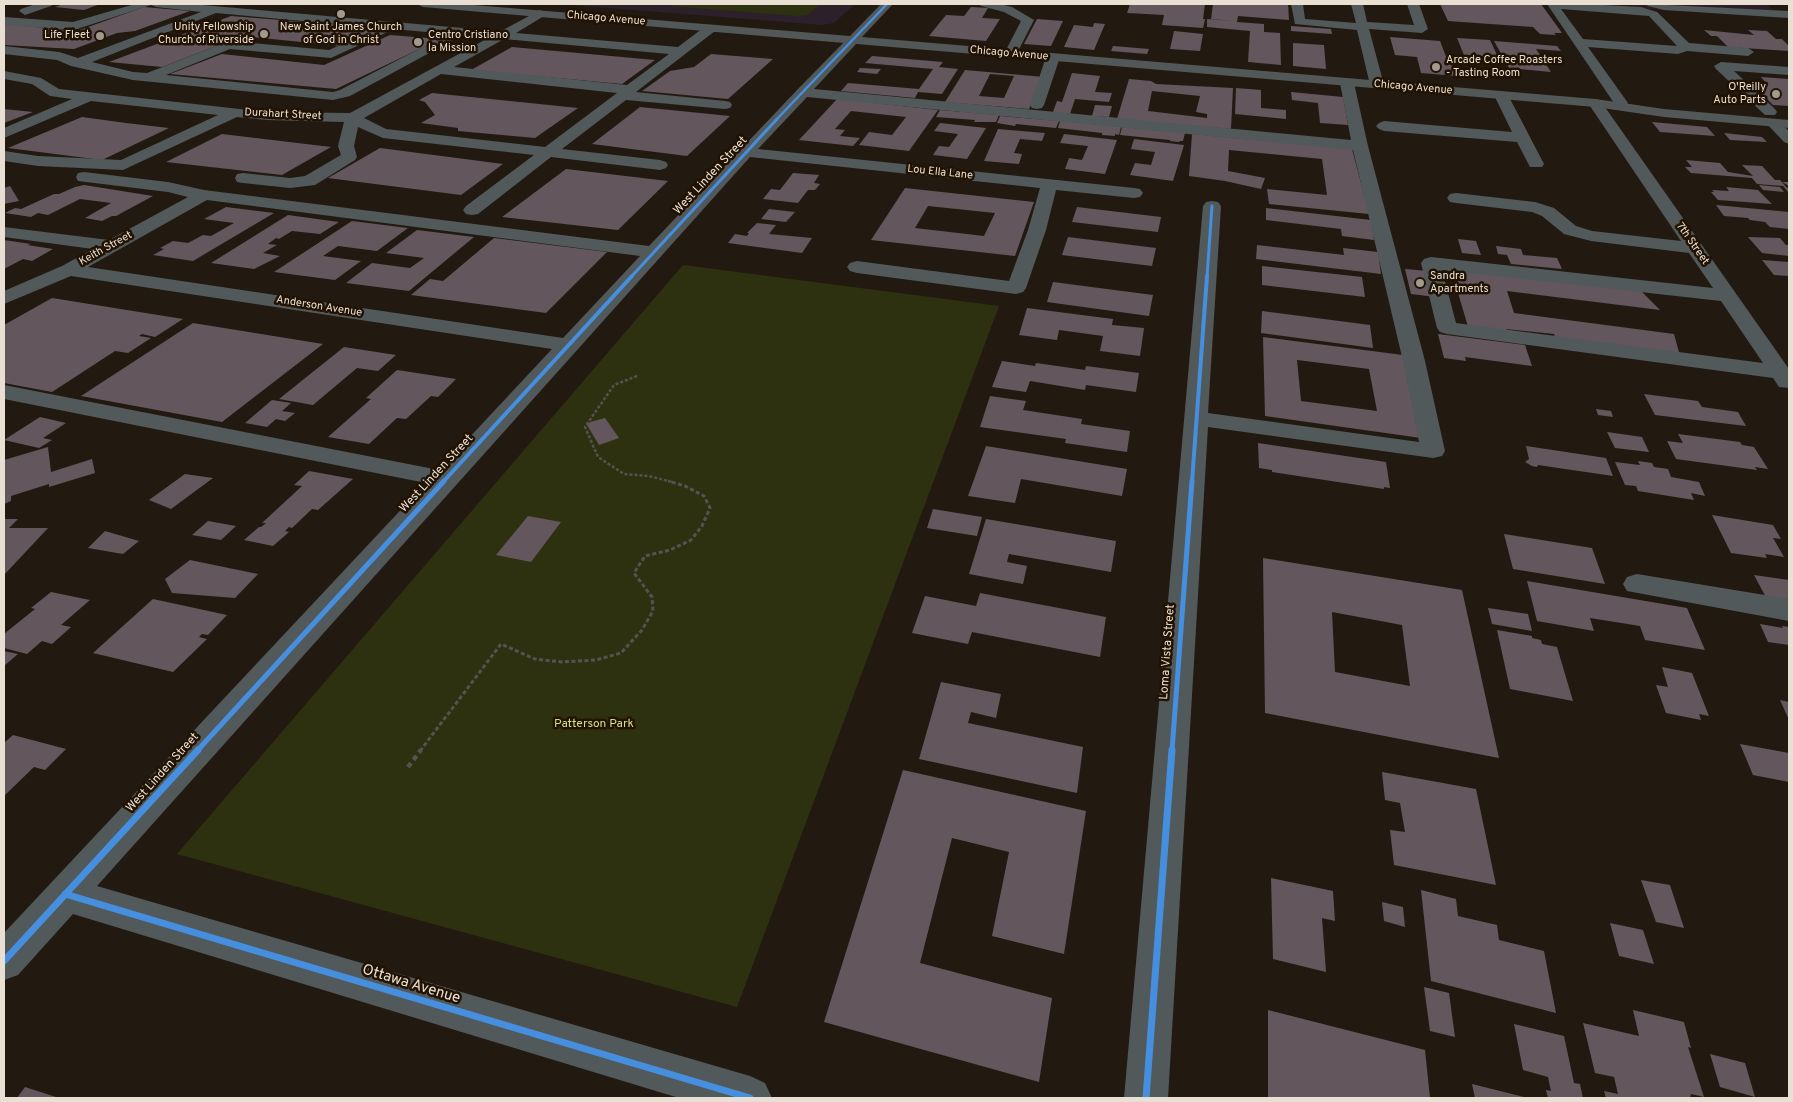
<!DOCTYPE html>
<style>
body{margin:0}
#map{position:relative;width:1793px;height:1102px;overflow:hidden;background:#221a11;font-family:Overpass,sans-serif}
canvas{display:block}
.frame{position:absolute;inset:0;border:5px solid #e9dfd3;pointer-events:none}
</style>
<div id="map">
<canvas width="1793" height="1102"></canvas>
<div class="frame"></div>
</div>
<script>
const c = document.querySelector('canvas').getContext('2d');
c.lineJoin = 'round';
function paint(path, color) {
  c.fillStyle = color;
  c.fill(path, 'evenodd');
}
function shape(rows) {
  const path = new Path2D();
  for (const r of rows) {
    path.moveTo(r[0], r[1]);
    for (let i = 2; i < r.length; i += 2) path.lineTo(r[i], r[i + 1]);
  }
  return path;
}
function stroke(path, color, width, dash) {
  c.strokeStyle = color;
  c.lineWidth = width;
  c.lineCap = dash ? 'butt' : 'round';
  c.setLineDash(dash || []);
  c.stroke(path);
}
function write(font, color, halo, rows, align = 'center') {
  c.font = font + ' Overpass,sans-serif';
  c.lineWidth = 5;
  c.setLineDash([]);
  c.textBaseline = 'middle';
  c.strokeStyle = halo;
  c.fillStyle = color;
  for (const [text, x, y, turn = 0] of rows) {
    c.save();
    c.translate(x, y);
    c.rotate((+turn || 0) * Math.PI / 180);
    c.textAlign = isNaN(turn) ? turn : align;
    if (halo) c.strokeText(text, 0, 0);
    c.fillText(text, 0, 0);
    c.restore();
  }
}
paint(shape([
 [1631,4,1766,4,1784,18,1635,8]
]), '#2d1f28');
paint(shape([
 [558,4,855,4,834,23,822,25]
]), '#2c202a');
paint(shape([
 [673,4,820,4,808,15,798,16,670,6],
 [683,265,999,306,737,1007,177,854]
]), '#2e3110');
paint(shape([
 [64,4,100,4,84,10,55,7],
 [1130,4,1205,4,1203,19,1205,19,1204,24,1203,28,1162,25,1164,15,1127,13],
 [1213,4,1288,4,1289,20,1238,16,1237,22,1264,24,1264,32,1280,33,1281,65,1248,62,1250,31,1207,27,1207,19,1234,21,1211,19],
 [1440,4,1541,4,1562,33,1554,33,1556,35,1540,34,1533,27,1448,21],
 [144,7,190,11,135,31,117,33,74,49,4,45,4,24,77,31],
 [971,7,988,8,982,18,1000,19,986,41,929,36,946,15,964,16],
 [231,16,381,28,341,46,242,36,162,67,109,62],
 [1037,19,1063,21,1051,46,1024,44],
 [1094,23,1105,24,1094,50,1064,47,1074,25,1093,27],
 [1291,26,1331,29,1332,34,1291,31],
 [1704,30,1754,35,1748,30,1767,31,1776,39,1782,39,1789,46,1789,51,1728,47,1717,36,1711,36],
 [1174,31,1203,34,1200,51,1170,49],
 [390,35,440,39,336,89,170,74,222,54,324,65],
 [1390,37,1440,41,1447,59,1450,59,1457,76,1421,73,1417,57,1395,55],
 [1457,38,1490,40,1498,57,1464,55],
 [1494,41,1557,46,1561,51,1536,49,1551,72,1509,68],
 [1293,43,1324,45,1326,69,1293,66],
 [1113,46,1149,49,1147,54,1111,51],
 [512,47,655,60,622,84,471,70],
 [711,54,773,59,728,99,642,91,670,71,694,67],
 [872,56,943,62,939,67,958,69,942,94,918,92,915,98,841,91,848,83,919,89,933,69,865,63],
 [860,68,881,69,877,74,857,72],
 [965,70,1044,77,1029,109,945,102],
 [990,74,1014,76,1004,98,979,96],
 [1072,73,1100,76,1095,92,1112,93,1109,102,1075,99,1070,114,1053,112,1057,101,1062,102],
 [1761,77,1789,79,1789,106,1773,105,1750,82,1766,83],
 [1129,79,1151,81,1156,84,1233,88,1231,129,1117,119],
 [1152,91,1200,96,1196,112,1207,114,1207,118,1148,111],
 [1236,88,1261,90,1261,108,1286,110,1286,119,1235,114],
 [1291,92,1343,97,1348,125,1320,123,1318,103,1292,100],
 [432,93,578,108,535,138,458,131,458,128,421,123,435,115,425,102,419,100],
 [837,99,938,110,909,151,859,145,869,132,892,135,906,117,851,111,835,129,845,130,840,136,860,138,853,146,799,140],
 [1095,105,1112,106,1109,117,1092,116],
 [640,107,730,116,687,156,592,144],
 [4,109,33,112,4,123],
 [940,110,999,115,996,122,974,122,975,120,936,117],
 [1000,116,1059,121,1056,128,1016,124,1015,126,997,123],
 [82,117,126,123,169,128,102,160,8,148],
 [1060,121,1121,127,1119,135,1115,134,1115,136,1102,135,1102,133,1058,128],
 [1652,122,1707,127,1715,136,1660,132],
 [940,123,986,128,967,159,933,155,939,146,949,147,958,134,934,131],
 [1122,127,1185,133,1183,141,1180,141,1179,142,1170,141,1170,140,1120,135],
 [998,129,1045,133,1042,141,1020,139,1014,153,1022,154,1019,164,984,161],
 [1724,133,1762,137,1767,142,1730,140],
 [222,134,331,147,282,175,166,162],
 [1064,134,1117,140,1105,174,1065,169,1069,158,1082,160,1088,146,1060,143],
 [1192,134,1352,149,1369,214,1269,204,1267,189,1327,195,1322,159,1229,150,1228,171,1265,178,1261,189,1225,181,1189,176],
 [1134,139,1184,145,1173,181,1130,175,1135,163,1151,165,1155,152,1131,149],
 [380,148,503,164,461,195,328,178],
 [1686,160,1720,163,1728,172,1753,176,1742,165,1762,166,1775,180,1780,180,1787,188,1789,186,1782,182,1789,182,1789,193,1783,186,1757,184,1752,178,1691,173,1685,167,1692,167],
 [566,169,668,181,618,230,502,217],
 [793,173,819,175,814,183,820,184,815,190,808,190,798,203,763,199,771,189,780,190],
 [84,185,153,196,116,216,112,216,102,221,85,218,111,203,80,199,48,215,38,213,31,217,5,213,15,208,21,209,54,194,59,194,75,187],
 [1759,185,1780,187,1784,192,1763,190],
 [10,186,19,201,4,204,4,188],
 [1726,187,1758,190,1772,204,1718,200,1711,192,1714,192,1712,190,1729,191],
 [905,188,1034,202,1015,256,871,240],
 [928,206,995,213,984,236,915,228],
 [1716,205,1789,212,1789,229,1770,227,1765,222,1750,220,1748,218,1724,216],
 [226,207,274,213,193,261,153,255,164,249,160,248,173,241,188,243,203,235,211,236,234,223,204,219],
 [1077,207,1161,217,1158,232,1072,222],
 [1266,208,1371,220,1374,240,1342,236,1341,229,1266,220],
 [769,209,795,212,786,222,761,219],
 [288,215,339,222,320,234,292,231,279,239,276,238,268,244,277,245,263,253,280,256,254,269,211,263],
 [352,221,408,228,377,251,338,246,323,256,361,261,335,280,274,272],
 [757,223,776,225,769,234,812,238,802,253,728,243,735,234,747,236,749,233,747,233],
 [417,230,474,237,409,291,346,283,372,263,410,268,424,258,386,253],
 [1068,237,1156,248,1152,266,1062,255],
 [1748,237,1780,238,1786,245,1789,245,1789,256,1762,253],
 [494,238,607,252,546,313,411,295,430,279,443,281],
 [1458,239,1476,241,1481,255,1462,253],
 [4,240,31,244,27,245,53,249,32,261,23,259,4,269],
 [1257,245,1344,255,1343,248,1378,252,1381,274,1256,259],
 [1496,246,1521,249,1523,255,1557,258,1562,269,1511,264,1507,255,1498,254],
 [1762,260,1789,262,1789,276,1774,275],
 [1262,266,1362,277,1365,297,1262,285],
 [1450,266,1638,288,1660,310,1507,291,1514,313,1674,334,1680,356,1556,340,1554,334,1506,329,1509,334,1469,330],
 [1405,269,1428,271,1436,297,1411,294],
 [1053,282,1153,295,1149,316,1047,302],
 [52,298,183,319,155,337,142,334,139,336,151,338,128,353,115,351,52,392,4,383,4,325],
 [1027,308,1113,319,1112,325,1144,328,1140,356,1100,351,1103,336,1059,330,1057,340,1019,335],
 [1262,311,1370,325,1373,348,1261,333],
 [193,323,323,344,222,422,81,396],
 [1438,334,1525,345,1532,366,1465,357,1466,361,1444,358],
 [1263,337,1403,355,1421,438,1265,416],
 [1297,360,1369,369,1377,411,1301,401],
 [344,347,396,355,378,371,357,368,313,405,279,399],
 [1002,361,1035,366,1036,363,1085,370,1086,366,1139,373,1136,392,1086,385,1085,390,1030,381,1026,392,992,387],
 [397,370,456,379,438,397,431,396,406,419,397,418,369,444,328,437,371,399,366,398],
 [1644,394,1698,401,1702,407,1738,412,1746,426,1655,415],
 [990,396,1026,401,1023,410,1082,419,1081,424,1130,431,1127,452,1065,443,1066,439,980,427],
 [272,400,291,403,282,411,295,413,285,421,276,419,267,427,245,423],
 [1596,409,1611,411,1613,417,1598,415],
 [40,417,66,423,43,438,52,440,39,448,4,440],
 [605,418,619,438,599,445,587,425,590,422],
 [1607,432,1642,437,1649,452,1615,448],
 [1678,434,1740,442,1742,445,1754,447,1768,469,1755,467,1757,470,1676,459,1667,441,1683,443],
 [1258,443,1386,462,1390,488,1384,487,1384,489,1272,472,1272,470,1259,468],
 [986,446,1127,469,1122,496,1021,479,1015,503,968,496],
 [1526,446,1606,458,1613,476,1538,465,1537,467,1532,466,1525,462,1529,459],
 [48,447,51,472,92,459,95,473,49,487,49,484,11,496,11,501,4,504,4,460],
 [1638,461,1652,463,1654,467,1668,469,1671,477,1699,482,1705,496,1691,493,1694,500,1638,491,1636,486,1625,485,1615,462,1640,465],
 [309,471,353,479,318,510,312,509,292,528,289,527,285,531,289,532,273,546,244,540,259,527,261,527,266,523,262,523,302,486,294,485],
 [185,474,213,478,171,509,149,500],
 [933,509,982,517,977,536,927,528],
 [1712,515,1773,525,1781,539,1773,538,1784,557,1765,554,1767,558,1731,553],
 [528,516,561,522,531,562,496,555],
 [4,519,18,519,9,528,48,528,4,575],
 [986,519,1116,541,1111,572,1009,554,1007,562,1027,566,1023,584,969,574],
 [208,521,236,526,221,540,192,535],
 [105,531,139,541,123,554,88,548],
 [1504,534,1592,548,1605,584,1513,569],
 [1263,558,1462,590,1499,758,1265,713],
 [1332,612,1402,625,1410,686,1335,672],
 [190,560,258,574,235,598,172,593,165,579],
 [1754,575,1789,580,1789,606,1769,603],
 [1527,581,1687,608,1705,650,1645,640,1640,626,1590,618,1594,631,1537,621],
 [51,592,90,600,61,625,71,627,52,644,42,641,27,654,4,648,4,634,35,609,31,608],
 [980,593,1106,617,1100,657,972,632,968,644,912,633,925,596,976,606],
 [153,599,227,615,208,635,202,634,199,637,207,639,173,672,93,653],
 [1488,608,1528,614,1532,631,1492,624],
 [1760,624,1783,628,1782,626,1789,627,1789,645,1768,642],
 [1497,630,1532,636,1532,638,1541,640,1542,644,1557,647,1573,701,1510,689],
 [4,651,18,654,4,666],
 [1662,667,1692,673,1709,716,1699,714,1701,720,1666,713,1656,685,1668,687],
 [941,682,1001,694,996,718,971,712,968,723,1083,747,1077,793,919,759],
 [1780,700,1789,702,1789,720],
 [13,735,66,749,45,770,34,767,4,796,4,743],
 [1740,744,1789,753,1789,782,1753,775],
 [903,770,1086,811,1064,954,992,936,1009,852,952,838,920,963,1052,998,1039,1082,824,1022],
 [1382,772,1476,789,1496,885,1394,865,1390,830,1405,832,1400,803,1385,800],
 [1271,878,1333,891,1335,921,1322,918,1326,972,1273,959],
 [1641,880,1670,885,1684,928,1656,922],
 [1421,890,1456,899,1458,916,1497,925,1499,940,1544,951,1556,1013,1431,981],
 [1382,902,1403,907,1405,927,1384,921],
 [1610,923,1643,930,1654,964,1619,956],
 [1424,987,1449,993,1455,1037,1430,1031],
 [1268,1010,1425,1050,1430,1098,1268,1097],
 [1633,1010,1684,1022,1691,1048,1688,1047,1704,1097,1691,1094,1690,1098,1606,1098,1604,1091,1618,1094,1614,1077,1595,1073,1583,1023,1639,1036],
 [1514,1024,1564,1036,1574,1083,1580,1084,1583,1098,1548,1098,1546,1090,1551,1091,1548,1077,1523,1070],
 [1710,1054,1745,1063,1755,1097,1720,1087],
 [1472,1084,1528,1098,1475,1098],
 [25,1087,59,1098,17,1098]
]), '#63575d');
stroke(shape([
 [637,376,614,385,585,427,598,457,624,474,649,476,672,482]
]), '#535452', 2.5, [3, 2]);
stroke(shape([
 [420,751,501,644,535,659,562,662,596,660,621,653,642,630,653,611,652,597,634,573,645,556,670,550,691,540,702,526,710,508,704,496,685,486,668,481]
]), '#535452', 3, [4, 2.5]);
stroke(shape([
 [408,767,421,750]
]), '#535452', 4.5, [5, 4]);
paint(shape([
 [36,4,53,4,51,6,25,15,19,11,21,9,36,4],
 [135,4,191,4,462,28,468,32,350,96,333,100,133,80,71,66,57,60,4,54,4,46,59,52,78,58,201,12,156,7,151,5,74,30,4,25,4,17,73,22,135,4],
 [216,13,378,28,329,50,229,41,147,73,133,72,92,62,216,13],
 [394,29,448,34,340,90,333,92,166,75,230,49,331,58,394,29],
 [979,4,1000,4,1012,7,1034,20,1015,57,1010,58,1004,54,1021,21,1004,12,981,6,979,4],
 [1291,4,1303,4,1305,19,1356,23,1351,4,1363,4,1367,22,1414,25,1407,4,1419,4,1428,29,1422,33,1369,29,1384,85,1377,89,1370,85,1357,30,1295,24,1291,4],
 [1547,4,1585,4,1641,7,1657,12,1689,43,1748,48,1754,52,1748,56,1687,51,1678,54,1588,47,1628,103,1626,106,1621,107,1616,106,1547,4],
 [1561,9,1649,16,1677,46,1583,39,1561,9],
 [1646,4,1789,11,1789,18,1664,10,1648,6,1646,4],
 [540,10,544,12,546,14,544,16,516,33,678,47,707,25,715,25,717,28,715,31,636,92,725,101,730,102,732,105,730,108,725,109,626,100,562,149,660,160,666,162,668,165,666,168,660,170,551,157,478,214,472,215,466,214,463,210,466,206,534,155,383,138,358,127,354,146,357,157,355,160,315,185,290,188,243,183,237,182,235,178,237,174,243,173,290,178,305,176,341,155,338,146,344,122,267,120,237,117,123,170,38,166,4,161,4,151,38,156,121,160,218,115,91,101,4,138,4,128,72,99,50,96,32,84,4,79,4,71,41,78,59,89,267,112,350,113,540,10],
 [504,39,669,54,627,85,454,67,504,39],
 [441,74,617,93,545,147,386,129,364,118,441,74],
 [853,36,857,37,859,40,857,43,814,89,1351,140,1340,83,1347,79,1354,83,1368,146,1425,361,1445,451,1442,456,1433,458,1208,427,1168,1098,1124,1098,1203,206,1206,202,1212,201,1218,202,1221,206,1208,413,1419,442,1403,361,1353,150,807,97,758,149,1134,188,1140,189,1143,193,1140,197,1134,198,1056,190,1046,230,1026,288,1023,292,1016,294,857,273,850,271,847,267,850,263,857,261,1009,281,1028,230,1040,188,750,157,97,886,750,1076,765,1083,772,1098,679,1098,73,914,18,975,4,980,4,933,426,483,4,399,4,385,439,470,552,349,71,276,4,304,4,291,62,266,93,249,4,237,4,227,109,240,188,197,168,192,78,181,76,177,78,173,84,172,168,182,204,190,649,246,798,89,849,37,853,36],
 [207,200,640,256,563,338,88,267,207,200],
 [1053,53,1060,57,1044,105,1042,108,1037,109,1032,108,1030,105,1046,57,1053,53],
 [1721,62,1789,67,1789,75,1734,71,1775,109,1777,112,1775,115,1765,115,1716,69,1714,66,1721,62],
 [1501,91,1506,92,1508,95,1544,164,1542,167,1530,167,1517,142,1384,131,1379,129,1376,126,1379,123,1384,121,1512,132,1494,95,1496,92,1501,91],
 [1595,99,1600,100,1789,369,1789,388,1779,387,1773,378,1447,334,1440,332,1437,328,1421,263,1424,259,1431,257,1713,288,1689,253,1591,241,1564,234,1542,216,1532,212,1456,203,1450,202,1447,198,1450,194,1456,193,1535,202,1554,208,1576,226,1592,231,1681,241,1588,103,1590,100,1595,99],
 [1442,270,1721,301,1763,363,1456,323,1442,270],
 [1773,119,1778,120,1789,131,1789,144,1784,142,1766,123,1768,120,1773,119],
 [1637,574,1789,599,1789,621,1627,591,1623,584,1627,577,1637,574]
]), '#52595b');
paint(shape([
 [417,4,461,4,850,36,881,4,893,4,862,37,1595,99,1664,109,1789,120,1789,128,1664,117,1595,107,423,7,417,4]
]), '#525858');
stroke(shape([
 [776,120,887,4]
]), '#468fdf', 2.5);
stroke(shape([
 [631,277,777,119],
 [1207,277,1212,206]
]), '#468fdf', 3);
stroke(shape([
 [443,482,632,276],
 [1192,482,1207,276]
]), '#468fdf', 4);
stroke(shape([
 [197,751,444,481],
 [1172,751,1192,481]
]), '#468fdf', 5);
stroke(shape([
 [65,894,750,1098],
 [4,961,198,750],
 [1146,1098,1172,750]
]), '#468fdf', 7);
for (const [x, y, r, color] of [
 [341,14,5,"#a39a8f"],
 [264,34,5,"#a39a8f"],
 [100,36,5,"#a39a8f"],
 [418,42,5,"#a39a8f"],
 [1436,67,5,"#a39a8f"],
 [1776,94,5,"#a39a8f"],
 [1420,283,5,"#a39a8f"]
]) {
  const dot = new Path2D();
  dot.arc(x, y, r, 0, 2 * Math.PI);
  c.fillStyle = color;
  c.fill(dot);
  stroke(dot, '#211202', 2);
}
write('11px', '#e9dfd3', '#211202', [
 ["Chicago Avenue",606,19,5],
 ["Chicago Avenue",1009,54,5],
 ["Chicago Avenue",1413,88,5],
 ["Durahart Street",283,115,3],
 ["Lou Ella Lane",940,173,6],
 ["7th Street",1692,244,55],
 ["Keith Street",106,249,-29],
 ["Anderson Avenue",319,307,9]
]);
write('11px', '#e9dfd3', '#211202', [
 ["Unity Fellowship",254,28],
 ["Church of Riverside",254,41],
 ["New Saint James Church",341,28,"center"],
 ["of God in Christ",341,41,"center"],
 ["Life Fleet",90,36],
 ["Centro Cristiano",428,36,"left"],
 ["la Mission",428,49,"left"],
 ["Arcade Coffee Roasters",1446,61,"left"],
 ["- Tasting Room",1446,74,"left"],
 ["O'Reilly",1766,88],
 ["Auto Parts",1766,101],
 ["Sandra",1430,277,"left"],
 ["Apartments",1430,290,"left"]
], 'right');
write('12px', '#e9dfd3', '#211202', [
 ["West Linden Street",711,176,-47],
 ["West Linden Street",437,474,-47],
 ["Loma Vista Street",1168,652,-86],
 ["West Linden Street",163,773,-48]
]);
write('12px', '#d3e182', '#211202', [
 ["Patterson Park",594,725]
]);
write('15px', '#e9dfd3', '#211202', [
 ["Ottawa Avenue",411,985,17]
]);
</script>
